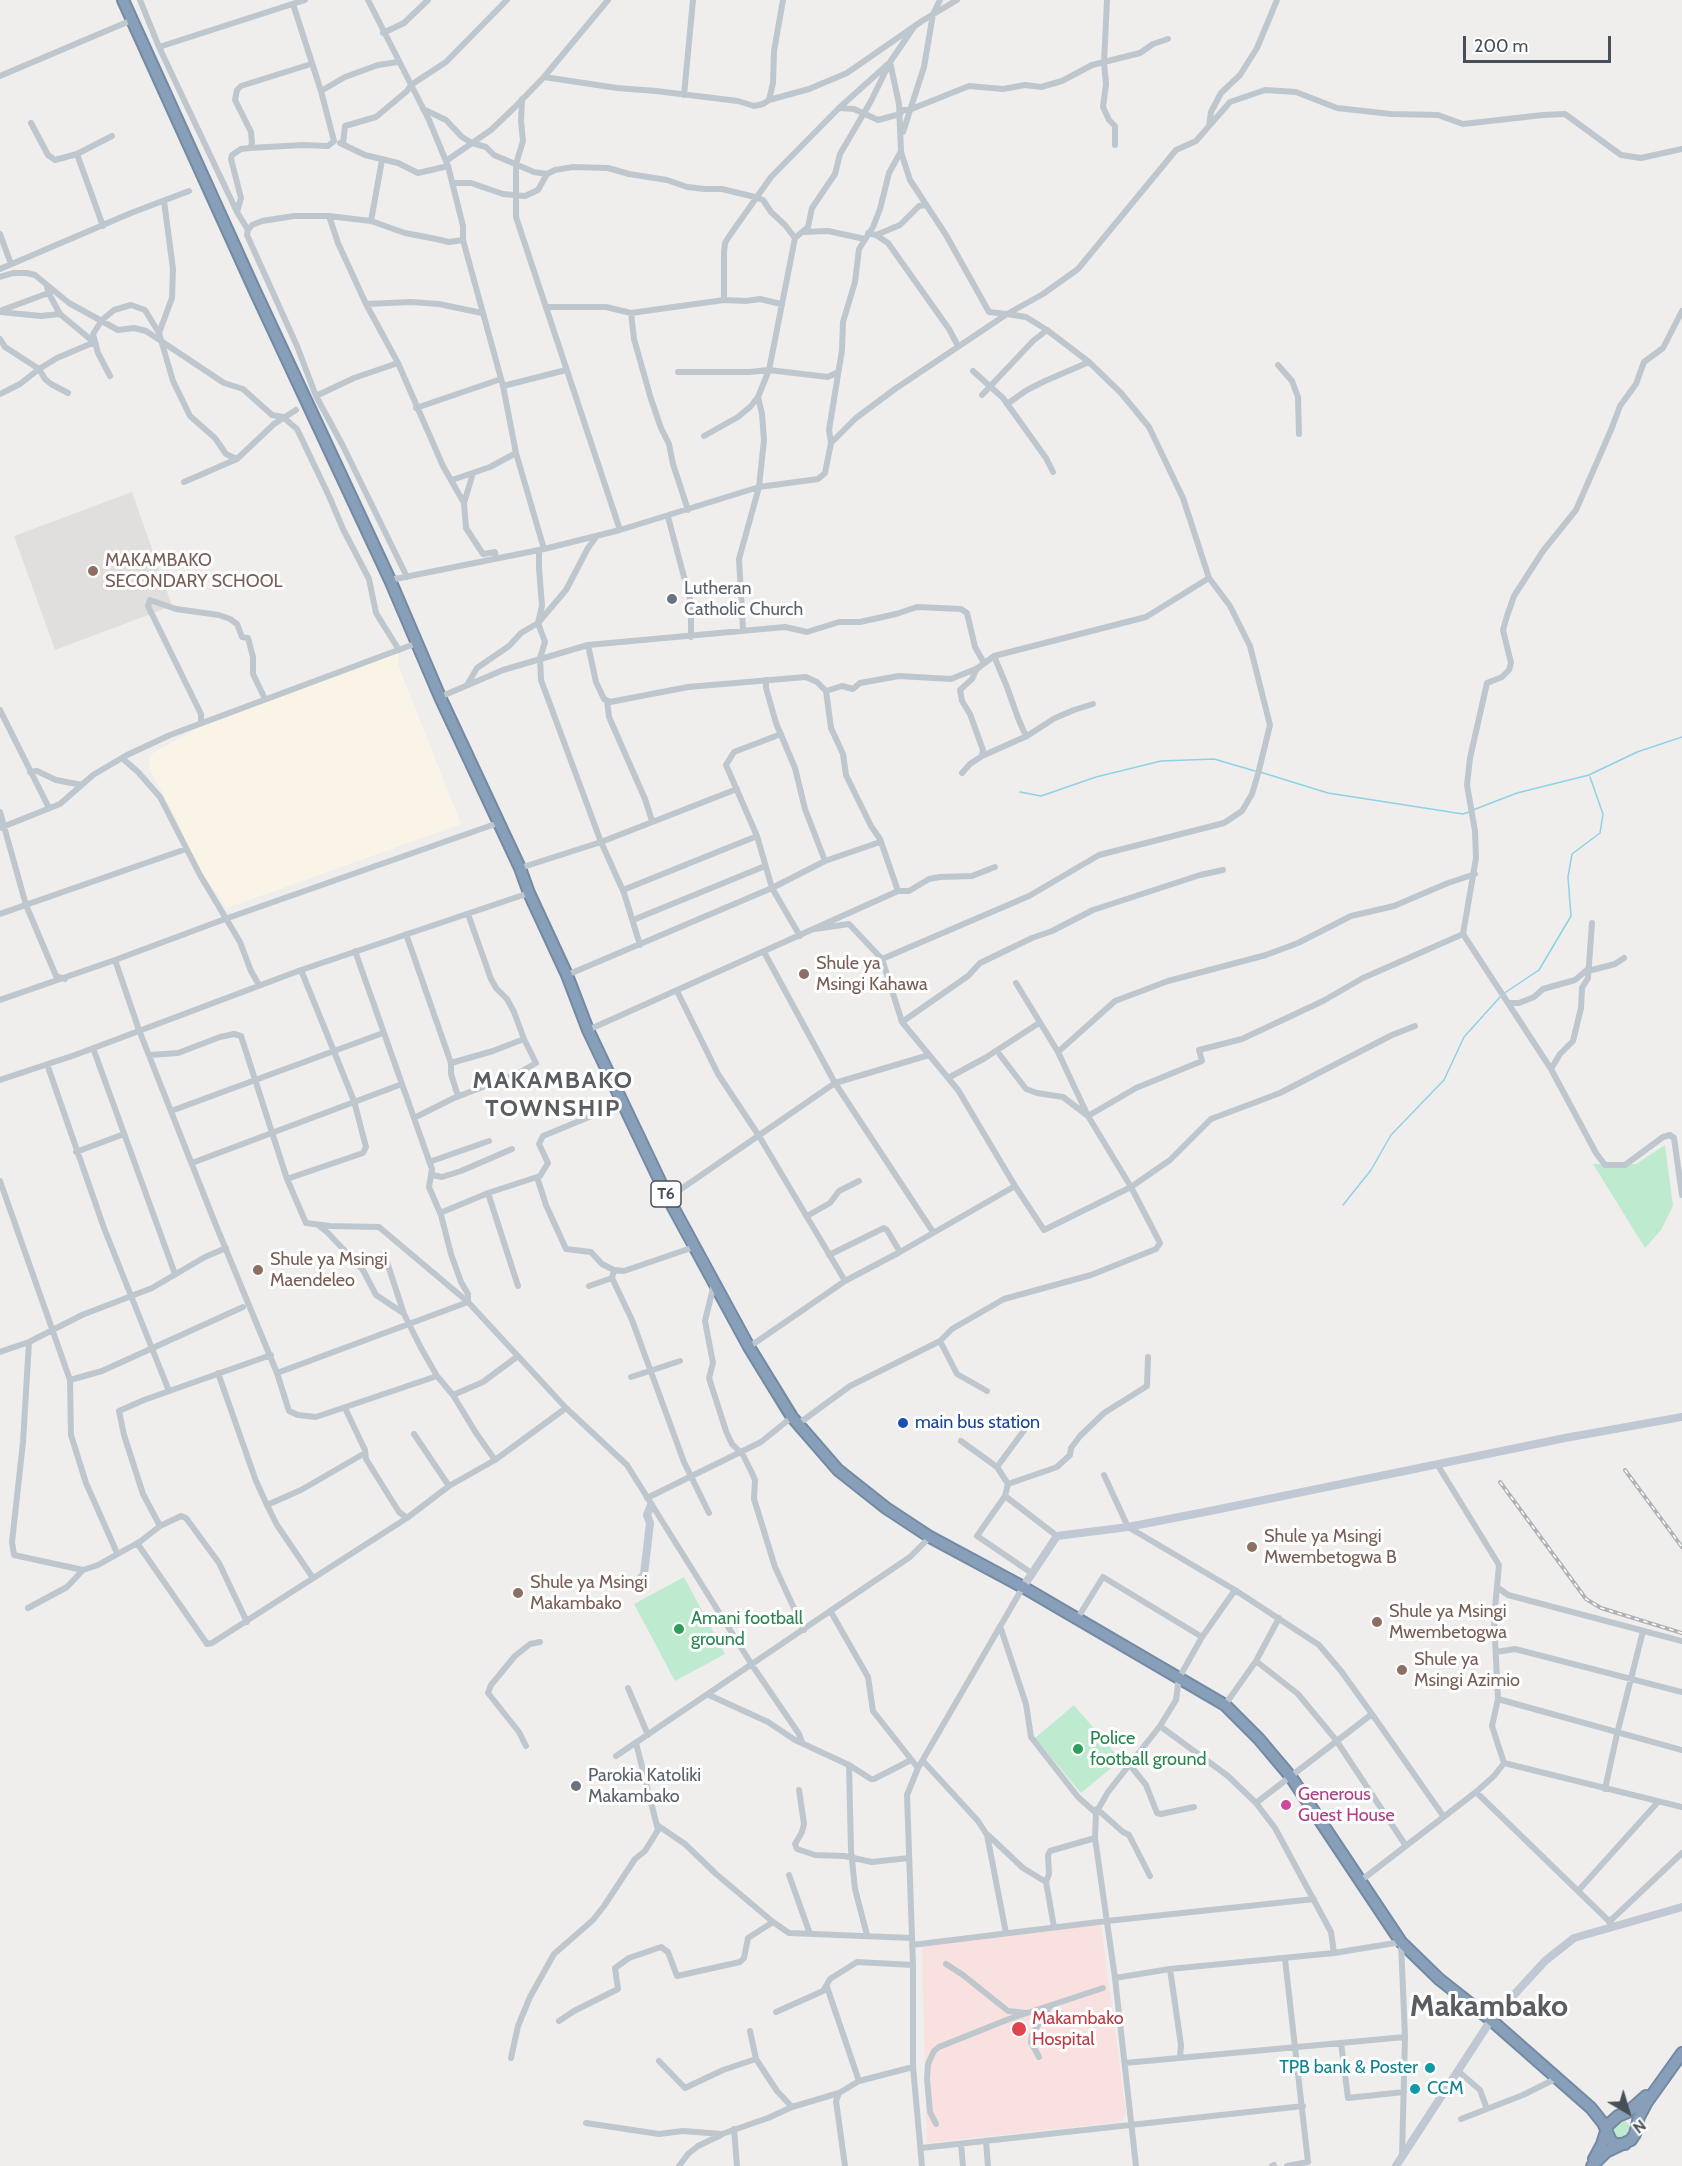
<!DOCTYPE html>
<style>
body{margin:0}
#map{position:relative;width:1682px;height:2166px;overflow:hidden;background:#f0eded;font-family:Cabin,sans-serif}
canvas{display:block}
.north{position:absolute;left:1598px;top:2082px;width:60px;height:60px;-webkit-text-stroke:4px #fff;paint-order:stroke;rotate:142deg;font-size:16px;font-weight:700;line-height:24px;text-align:center;color:#475059}
.north::after{content:'';display:block;margin:auto;width:21px;height:27px;background:#475059;clip-path:polygon(50% 0,100% 100%,50% 72%,0 100%)}
.scale{position:absolute;left:1463px;top:36px;width:148px;height:27px;box-sizing:border-box;border:3px solid #475059;border-top:0;padding-left:8px;font-size:18px;line-height:21px;white-space:nowrap;color:#475059;-webkit-text-stroke:4px #fff;paint-order:stroke}
</style>
<div id="map">
<canvas width="1682" height="2166"></canvas>
<div class="north">N</div>
<div class="scale">200 m</div>
</div>
<script>
const c = document.querySelector('canvas').getContext('2d');
c.lineJoin = 'round';
function paint(path, color) {
  c.fillStyle = color;
  c.fill(path, 'evenodd');
}
function shape(rows) {
  const path = new Path2D();
  for (const r of rows) {
    path.moveTo(r[0], r[1]);
    for (let i = 2; i < r.length; i += 2) path.lineTo(r[i], r[i + 1]);
  }
  return path;
}
function stroke(path, color, width, dash) {
  c.strokeStyle = color;
  c.lineWidth = width;
  c.lineCap = dash ? 'butt' : 'round';
  c.setLineDash(dash || []);
  c.stroke(path);
}
function write(font, color, halo, rows, align = 'center') {
  c.font = font + ' Cabin,sans-serif';
  c.lineWidth = 6;
  c.setLineDash([]);
  c.textBaseline = 'middle';
  c.strokeStyle = halo;
  c.fillStyle = color;
  for (const [text, x, y, turn = 0] of rows) {
    c.save();
    c.translate(x, y);
    c.rotate((+turn || 0) * Math.PI / 180);
    c.textAlign = isNaN(turn) ? turn : align;
    if (halo) c.strokeText(text, 0, 0);
    c.fillText(text, 0, 0);
    c.restore();
  }
}
paint(shape([
 [399,650,398,665,461,824,227,908,193,860,176,818,149,768,150,755,216,717]
]), '#faf4e7');
paint(shape([
 [132,492,172,606,55,650,14,536]
]), '#e1dede');
paint(shape([
 [1101,1925,1126,2113,1121,2122,927,2143,922,1945]
]), '#f8e1de');
paint(shape([
 [1665,1145,1673,1206,1661,1230,1645,1248,1593,1164,1636,1164],
 [684,1577,725,1654,675,1681,634,1604],
 [1074,1705,1121,1760,1081,1793,1035,1738],
 [1622,2120,1628,2123,1631,2129,1627,2139,1613,2139,1611,2126]
]), '#beebcf');
stroke(shape([
 [1260,772,1328,793,1463,814,1469,812],
 [1020,792,1041,796,1096,777,1161,761,1214,759,1255,771],
 [1473,810,1517,793,1589,775,1637,752,1682,737],
 [1503,994,1539,970,1571,916,1568,877,1572,854,1600,833,1603,814,1590,777],
 [1343,1205,1371,1170,1391,1135,1444,1080,1464,1037,1500,997]
]), '#8ed2e5', 1.5);
const highway = shape([
 [123,0,255,291,390,580,440,697,520,868,529,893,567,975,588,1030,668,1198,749,1347,792,1417,838,1470,886,1508,930,1537,1023,1587,1225,1705,1259,1739,1291,1777,1401,1942,1439,1979,1491,2020,1591,2108,1603,2123,1611,2141,1616,2144,1625,2144],
 [1594,2159,1602,2144,1608,2125,1618,2116,1628,2112,1646,2096],
 [1592,2166,1606,2152,1631,2140,1635,2134,1639,2117,1647,2102,1682,2053]
]);
stroke(highway, '#738aa4', 14);
stroke(shape([
 [140,0,159,47,237,212],
 [368,0,429,120,448,166,463,226,463,240,503,386,516,453,544,549],
 [1107,0,1104,63,1106,84,1103,107,1109,120,1115,126,1115,145],
 [383,33,404,23,428,0],
 [159,47,305,0],
 [890,62,899,104,901,152,910,180,946,235,989,312,1007,314,1043,294,1078,269,1176,150,1196,141,1230,102,1265,90,1296,92,1337,108,1391,114,1438,115,1463,124,1543,115,1565,114,1621,155,1641,158,1682,149],
 [0,76,132,20],
 [544,77,617,88,656,91,738,101,754,106,763,104,769,100,773,83,774,51,783,0],
 [321,91,345,77,378,65,398,62],
 [684,95,693,0],
 [522,99,521,121,523,141,516,164,516,217,620,530],
 [769,100,809,89,847,73,922,21,957,0],
 [839,108,888,64],
 [423,109,446,120,462,137,472,143,486,147,494,155,534,172,547,174],
 [31,123,48,155,55,160,77,154,103,226],
 [1209,126,1211,112,1221,93,1240,75,1257,48,1277,0],
 [903,132,924,67,933,14,940,0],
 [340,143,365,155,398,163,418,173,448,166],
 [343,144,345,126,376,117,407,91,411,85,446,62,507,0],
 [250,148,252,143,251,132,235,100,237,90,241,86,311,64],
 [77,154,112,136],
 [446,161,491,130,514,108,544,77,608,0],
 [453,183,471,183,503,194,525,196,538,190,547,174,555,170,573,167,608,168,629,174,667,180,687,187,705,189,722,189,755,197,763,200,771,212,785,225,795,238],
 [329,216,338,243,366,304,398,363,443,466,464,503,466,528,483,554,495,552,496,558],
 [371,221,382,160],
 [248,230,237,212,241,198,231,159,232,155,241,149,250,148,302,145,328,146,334,141,321,91,293,4],
 [803,232,828,231,865,239],
 [868,233,876,235,888,243,949,329,958,346],
 [0,234,11,264],
 [876,235,900,225,919,206,925,205],
 [0,269,131,213,189,191],
 [0,277,13,273,27,273,35,275,69,303,118,330,134,328,146,331,224,383,243,389,272,415,283,417,297,429,329,496,343,529,369,579,376,613,399,650],
 [724,300,724,252,725,243,730,235,771,177,839,108,854,109,878,120,900,114,903,110,909,110,969,86,1003,89,1025,85,1041,87,1062,81,1092,65,1140,53,1153,44,1168,39],
 [366,304,411,302,439,304,482,313],
 [548,307,606,307,631,313,724,300,746,301,760,299,781,304],
 [0,311,51,292],
 [1682,311,1663,348,1644,362,1636,384,1620,406,1611,430,1576,510,1543,551,1514,596,1507,616,1503,630,1511,663,1509,670,1502,677,1487,683,1470,758,1467,785,1475,831,1476,858,1463,934,1551,1069,1596,1153,1605,1165,1625,1165,1663,1137,1670,1135,1674,1138,1682,1195],
 [0,312,41,316,60,314],
 [631,313,634,339,651,399,661,428,669,444,673,464,688,510],
 [159,333,172,298,173,269,164,201],
 [0,339,5,347,39,369,45,379,51,384,68,393],
 [1278,365,1292,381,1298,397,1299,434],
 [973,371,1003,398,1046,458,1053,472],
 [678,372,749,372,769,370,828,377,838,372],
 [110,376,98,353,93,334,102,320,114,310,131,305,145,310,159,333,173,381,190,416,215,438,226,454,237,459],
 [503,386,566,370],
 [0,394,20,384,39,369,57,358,90,344,96,344,60,314,48,292,47,286],
 [982,395,1033,341,1047,330],
 [316,396,354,378,398,363],
 [1007,404,1027,390,1045,381,1089,362],
 [416,408,501,379],
 [704,436,738,417,751,406,758,397],
 [831,443,829,430,842,350,843,322,855,282,859,249,873,227,880,209,889,173,900,153],
 [452,480,490,467,516,453],
 [184,482,237,459,274,424,296,410],
 [464,503,473,473],
 [668,517,691,603,691,637],
 [539,554,539,568,542,606,538,623,545,642,540,658,541,680,601,842,624,893,640,945],
 [407,577,343,446,316,396,297,346,247,235,248,230,252,225,262,221,294,216,329,216,371,221,405,233,436,239,449,242,463,240],
 [390,580,544,549,620,530,759,487,818,479,825,473,831,443,856,418,895,389,1007,314,1026,317,1047,330,1089,362,1121,393,1149,427,1183,498,1209,578,1230,606,1250,646,1270,725,1258,774,1252,794,1242,811,1224,823,1099,855,1029,896,882,959],
 [743,630,739,559,759,487,764,440,762,414,758,397,769,370,795,238,808,227,812,208,835,174,840,154,871,101,890,62,914,27],
 [588,645,596,682,604,699,610,702,688,687,806,677,817,682,826,691,842,686,853,689,860,683,899,676,951,679,978,668,994,656,1146,617,1209,578],
 [994,656,1007,687,1018,718,1024,732,1027,736],
 [766,680,766,688,776,723,795,768,805,809,825,861],
 [467,685,477,668,509,646,521,633,538,623,566,590,588,548,597,536],
 [826,691,831,728,843,754,846,775,871,826,880,839,898,891,909,891,929,879,940,877,972,876,995,867],
 [440,697,503,670,588,645,785,627,807,632,839,622,860,622,896,614,917,607,961,609,967,613,975,647,984,663],
 [607,701,609,717,645,799,652,821],
 [0,710,49,808],
 [201,722,201,714,148,606,150,600,176,609,219,615,230,619,237,624,242,637,248,638,253,657,253,674,265,699],
 [781,734,734,752,726,765,757,836,772,888,800,936],
 [982,756,1027,736,1055,718,1074,710,1093,704],
 [122,758,138,772,160,797,200,875,240,942,251,971,259,985],
 [30,772,37,771,56,780,82,785],
 [962,773,970,764,982,756,983,750,970,714,962,701,960,690,972,679,977,668],
 [0,812,26,905,56,976,65,979],
 [0,828,60,804,93,775,127,755,170,735,417,643],
 [520,868,601,842,737,789],
 [623,890,757,836],
 [0,914,186,849],
 [633,920,765,866],
 [815,929,849,924,882,959,902,1022,958,1090,1015,1186,1044,1230,1131,1187,1170,1160,1211,1119,1280,1093,1392,1035,1415,1026],
 [406,934,451,1063,493,1051,524,1039,514,1012,507,999,496,988,491,979,468,914],
 [355,951,432,1169,429,1187,441,1215,451,1254,461,1282,468,1294,468,1302],
 [764,952,835,1083,933,1232],
 [567,975,772,888,825,861,880,842],
 [677,991,718,1074,759,1136,845,1281],
 [0,1000,115,960],
 [1508,1003,1519,1003,1534,997,1543,989,1575,980,1588,969,1592,970,1615,964,1624,958],
 [902,1022,968,976,980,963,1032,938,1052,931,1093,910,1200,875,1223,870],
 [588,1030,898,891],
 [93,1048,175,1274],
 [1058,1052,1115,1001,1168,981,1266,955,1298,943,1351,916,1394,906,1448,883,1475,874],
 [150,1055,178,1053,220,1037,234,1034,241,1036,287,1179,306,1223,330,1226,379,1227,468,1302,566,1408,627,1465,752,1665,799,1734,802,1742],
 [1000,1055,1026,1089,1037,1093,1063,1097,1088,1116,1136,1088,1202,1061,1199,1050,1242,1039,1323,1001,1363,978,1463,934],
 [451,1063,451,1074,458,1096],
 [47,1064,104,1228,169,1391],
 [1551,1069,1560,1054,1573,1041,1581,1008,1582,988,1588,978,1592,923],
 [948,1078,985,1058,1039,1023],
 [0,1080,75,1055,301,970,529,893],
 [171,1111,383,1033],
 [414,1118,454,1098,517,1074,536,1063,524,1039],
 [76,1152,124,1134],
 [429,1162,489,1141],
 [192,1163,402,1084],
 [432,1175,442,1177,461,1171,512,1149],
 [537,1177,546,1205,566,1249,591,1252,602,1264,614,1270,624,1271,694,1247],
 [287,1179,363,1153,366,1147,354,1101,301,970],
 [0,1181,70,1380,71,1435,86,1483,117,1553],
 [488,1193,518,1286],
 [668,1198,835,1083,929,1055],
 [440,1213,488,1193,540,1176,548,1163,539,1144,543,1136,623,1103],
 [807,1216,830,1203,839,1191,859,1181],
 [318,1225,328,1233,363,1270,376,1295,403,1313],
 [384,1253,404,1314,421,1348,437,1376,453,1395,476,1433,495,1460],
 [829,1255,884,1228,887,1230,900,1252],
 [614,1270,612,1278,632,1320,684,1462,709,1513],
 [714,1284,705,1321,713,1363,709,1378,726,1431,732,1444,743,1455,751,1471,755,1480,754,1499,775,1567,804,1630],
 [589,1286,612,1278],
 [468,1302,277,1373,215,1223,139,1030,115,960,225,919,498,823],
 [940,1341,952,1329,1004,1299,1091,1275,1156,1249,1160,1243,1131,1187,1088,1116,1058,1052,1016,983],
 [29,1342,23,1442,12,1542,14,1555,83,1570,98,1565,141,1541,160,1526,181,1516,186,1518,219,1563,247,1622],
 [749,1347,845,1281,900,1252,1015,1186],
 [0,1352,29,1342,82,1315,152,1288,205,1257,226,1248],
 [218,1373,256,1481,267,1505,277,1525,313,1578],
 [277,1373,289,1411,298,1415,316,1417,437,1376],
 [631,1377,680,1361],
 [70,1380,102,1371,243,1307],
 [453,1395,483,1382,518,1356],
 [345,1408,365,1450,366,1459,399,1512,407,1518],
 [798,1424,850,1386,940,1341,957,1374,987,1391],
 [414,1434,449,1486],
 [961,1441,997,1467,1008,1484,1005,1496,977,1536,1033,1574],
 [1437,1464,1499,1565,1494,1619,1498,1699,1492,1726,1504,1763],
 [997,1467,1028,1425],
 [1104,1475,1128,1527,1235,1590,1319,1645,1341,1671,1372,1714,1444,1817],
 [1008,1484,1057,1467,1070,1455,1071,1448,1080,1436,1104,1413,1147,1386,1148,1357],
 [1005,1496,1057,1536],
 [647,1498,761,1442,792,1417],
 [267,1505,301,1490,365,1453],
 [160,1526,143,1494,124,1435,119,1411,144,1400,271,1355],
 [137,1543,205,1641,207,1644,212,1643,407,1518,449,1486,495,1460,566,1408],
 [1497,1587,1508,1595,1682,1641],
 [28,1608,67,1587,83,1570],
 [831,1612,868,1677,873,1711,918,1768],
 [1077,1619,1103,1577,1202,1637],
 [1000,1626,1026,1704,1031,1737,1078,1797,1096,1813],
 [1496,1652,1515,1649,1682,1692],
 [1256,1661,1298,1694,1336,1740,1406,1846],
 [628,1688,648,1735],
 [709,1695,768,1722,795,1740,849,1765,871,1779,874,1779,911,1760],
 [1498,1699,1682,1750],
 [1225,1705,1256,1661,1279,1618],
 [1160,1726,1228,1776,1256,1803,1275,1828,1331,1932,1334,1953],
 [526,1746,519,1732,488,1693,491,1685,515,1656,530,1644,540,1642],
 [616,1756,910,1557,930,1537],
 [923,1761,978,1821,987,1835,1006,1933],
 [1504,1763,1682,1807],
 [1129,1764,1146,1785,1157,1813,1161,1814,1194,1807],
 [849,1765,851,1850,855,1889,867,1935],
 [1605,1789,1617,1734,1643,1631],
 [799,1790,804,1824,802,1832,795,1844,797,1849,815,1855,844,1856,872,1862,909,1858],
 [1476,1792,1614,1926],
 [1256,1803,1372,1714],
 [1097,1809,1123,1832,1129,1835,1150,1876],
 [657,1825,685,1844,715,1873,773,1922,789,1933,912,1938],
 [988,1835,1023,1868,1046,1882,1054,1927],
 [789,1875,810,1934],
 [1046,1882,1049,1874,1048,1855,1050,1851,1095,1838],
 [1359,1882,1476,1792,1494,1776,1504,1763],
 [1578,1891,1658,1802],
 [1609,1922,1682,1853],
 [912,1945,1107,1921,1314,1899],
 [1285,1959,1308,2162,1287,2166],
 [946,1964,963,1975,1008,2011,1026,2013],
 [1170,1969,1181,2045,1180,2057],
 [1115,1978,1170,1969,1334,1953,1401,1942,1405,2037,1402,2157],
 [827,1987,859,2081],
 [776,2012,823,1991,830,1979,857,1962,913,1965],
 [559,2021,574,2011,618,1989,615,1968,629,1958,661,1947,668,1952,677,1976,740,1962,744,1958,748,1938,773,1922],
 [750,2031,756,2059,777,2091,792,2107],
 [1341,2043,1348,2098,1404,2092],
 [1039,2057,1031,2042,1032,2035,1050,2006],
 [511,2058,518,2026,530,1997,554,1954,593,1920,604,1906,635,1859,645,1851,658,1830,636,1743],
 [659,2061,685,2088,723,2070,756,2059],
 [1125,2063,1405,2037],
 [1458,2071,1480,2090,1487,2109],
 [839,2093,836,2101,845,2166],
 [1461,2119,1523,2095,1557,2078],
 [586,2123,659,2134,683,2131,722,2134,768,2118,792,2107,839,2093,859,2081,913,2067],
 [936,2124,930,2112,927,2079,928,2064,934,2051,939,2047,1009,2019,1103,1988],
 [734,2129,737,2166],
 [986,2141,988,2166],
 [961,2144,963,2166],
 [921,2148,1303,2106],
 [679,2166,688,2154,698,2146,721,2135],
 [922,2166,913,2067,913,1965,907,1795,918,1768,1023,1587],
 [1136,2166,1115,1978,1095,1838,1096,1813,1108,1792,1160,1726,1176,1700,1179,1678,1202,1637,1235,1590],
 [1272,2166,1274,2165]
]), '#bfc7ce', 6);
stroke(shape([
 [636,1584,644,1574,650,1523,647,1515,651,1505],
 [1023,1587,1057,1536,1128,1527,1210,1511,1565,1438,1682,1417],
 [1396,2166,1491,2020,1545,1961,1574,1938,1682,1907]
]), '#bfc8d3', 8);
stroke(highway, '#889fb9', 10);
const rail = shape([
 [1625,1470,1682,1547],
 [1500,1482,1586,1599,1601,1608,1682,1633]
]);
stroke(rail, '#b0b2b7', 4);
stroke(rail, '#fff', 1.5, [4.5]);
for (const [x, y, r, color] of [
 [93,571,6,"#8d6e63"],
 [672,599,6,"#6b7280"],
 [804,974,6,"#8d6e63"],
 [258,1270,6,"#8d6e63"],
 [903,1423,6,"#1a4fb4"],
 [1252,1547,6,"#8d6e63"],
 [518,1593,6,"#8d6e63"],
 [1377,1622,6,"#8d6e63"],
 [679,1629,6,"#2e9e5b"],
 [1402,1670,6,"#8d6e63"],
 [1078,1749,6,"#2e9e5b"],
 [576,1786,6,"#6b7280"],
 [1286,1805,6,"#d1479c"],
 [1019,2029,8,"#e0444e"],
 [1430,2068,6,"#0f9aa8"],
 [1415,2089,6,"#0f9aa8"]
]) {
  const dot = new Path2D();
  dot.arc(x, y, r, 0, 2 * Math.PI);
  c.fillStyle = color;
  c.fill(dot);
  stroke(dot, '#fff', 2);
}
for (const [x, y, w] of [
 [666,1194,30]
]) {
  const box = new Path2D();
  box.roundRect(x - w / 2, y - 13, w, 26, 4.5);
  c.fillStyle = '#fff';
  c.fill(box);
  stroke(box, '#475059', 1.5);
}
write('bold 16px', '#475059', null, [
 ["T6",666,1194]
]);
write('18px', '#785e54', '#fff', [
 ["MAKAMBAKO",105,561],
 ["SECONDARY SCHOOL",105,582],
 ["Shule ya",816,964],
 ["Msingi Kahawa",816,985],
 ["Shule ya Msingi",270,1260],
 ["Maendeleo",270,1281],
 ["Shule ya Msingi",1264,1537],
 ["Mwembetogwa B",1264,1558],
 ["Shule ya Msingi",530,1583],
 ["Makambako",530,1604],
 ["Shule ya Msingi",1389,1612],
 ["Mwembetogwa",1389,1633],
 ["Shule ya",1414,1660],
 ["Msingi Azimio",1414,1681]
], 'left');
write('18px', '#5b616d', '#fff', [
 ["Lutheran",684,589],
 ["Catholic Church",684,610],
 ["Parokia Katoliki",588,1776],
 ["Makambako",588,1797]
], 'left');
write('18px', '#164399', '#fff', [
 ["main bus station",915,1423]
], 'left');
write('18px', '#27864d', '#fff', [
 ["Amani football",691,1619],
 ["ground",691,1640],
 ["Police",1090,1739],
 ["football ground",1090,1760]
], 'left');
write('18px', '#b23c85', '#fff', [
 ["Generous",1298,1795],
 ["Guest House",1298,1816]
], 'left');
write('18px', '#be3a42', '#fff', [
 ["Makambako",1032,2019],
 ["Hospital",1032,2040]
], 'left');
write('18px', '#0d838f', '#fff', [
 ["TPB bank & Poster",1418,2068],
 ["CCM",1427,2089,"left"]
], 'right');
c.letterSpacing = '1.5px';
write('bold 24px', '#5a5d61', '#fff', [
 ["MAKAMBAKO",553,1081],
 ["TOWNSHIP",553,1109]
]);
c.letterSpacing = '0px';
write('bold 30px', '#5a5d61', '#fff', [
 ["Makambako",1489,2007]
]);
</script>
